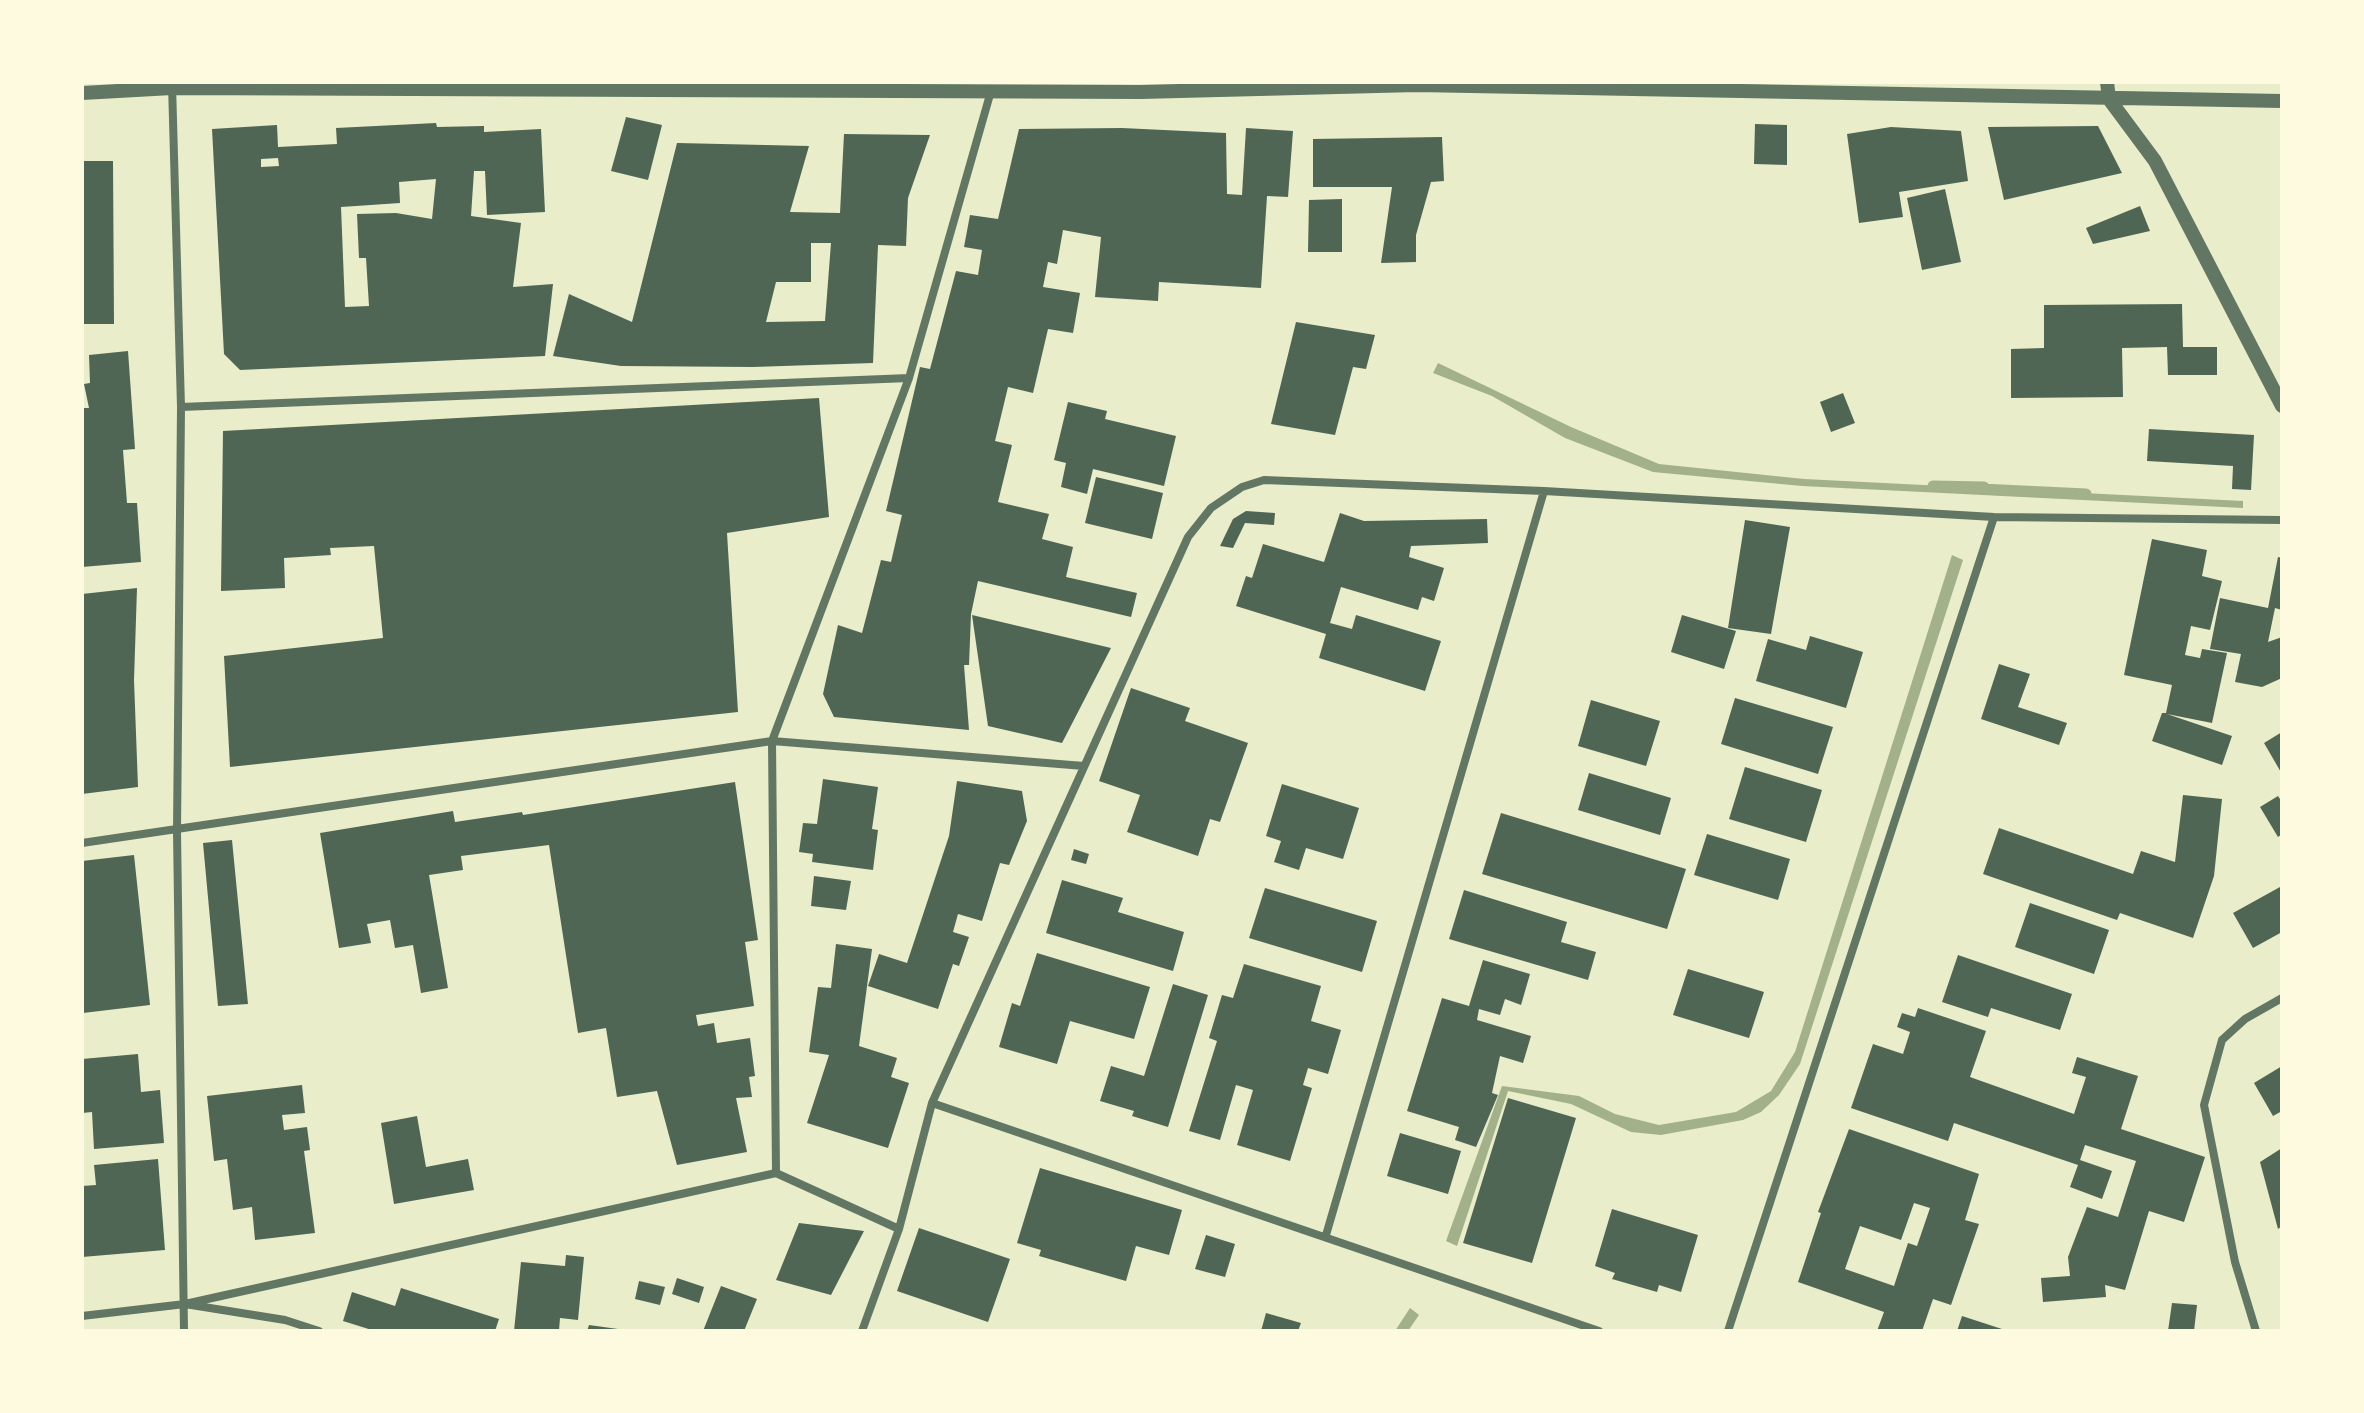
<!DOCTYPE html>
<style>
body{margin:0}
#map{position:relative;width:2364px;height:1413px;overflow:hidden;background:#e9edc9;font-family:"Public Sans",sans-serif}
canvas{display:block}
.frame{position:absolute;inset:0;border:84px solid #fefae0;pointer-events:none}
</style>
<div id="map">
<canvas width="2364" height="1413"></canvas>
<div class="frame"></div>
</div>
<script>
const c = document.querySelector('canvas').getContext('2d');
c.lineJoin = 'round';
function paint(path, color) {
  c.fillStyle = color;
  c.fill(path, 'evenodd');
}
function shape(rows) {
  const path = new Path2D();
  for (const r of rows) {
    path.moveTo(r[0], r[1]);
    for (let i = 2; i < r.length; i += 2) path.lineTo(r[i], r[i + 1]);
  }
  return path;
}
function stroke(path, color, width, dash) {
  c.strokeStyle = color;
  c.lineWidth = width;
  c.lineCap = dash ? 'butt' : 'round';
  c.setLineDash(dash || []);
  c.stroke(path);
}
paint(shape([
 [1438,363,1571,427,1659,464,1804,479,2243,501,2243,508,1802,486,1653,472,1565,438,1492,396,1433,373],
 [1952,555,1963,560,1800,1064,1779,1095,1761,1112,1743,1120,1661,1135,1631,1132,1571,1104,1508,1091,1457,1246,1446,1241,1502,1086,1579,1096,1615,1114,1659,1125,1736,1112,1771,1091,1795,1052],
 [1410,1308,1419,1315,1408,1331,1395,1331]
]), '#a3b18a');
stroke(shape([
 [1933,486,1984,487],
 [1981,489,2086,494]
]), '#a3b18a', 11);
paint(shape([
 [626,117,662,125,648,180,611,171],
 [436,123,437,127,484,126,484,132,541,129,545,212,487,215,485,171,474,171,471,216,521,223,513,287,553,284,545,356,240,370,224,354,212,129,277,125,278,147,337,144,336,128],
 [278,158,279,166,261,167,261,159],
 [436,179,432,219,396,213,357,214,359,258,366,258,369,306,345,307,341,207,400,203,399,182],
 [1755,124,1787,125,1787,165,1754,164],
 [2098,126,2122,173,2004,200,1988,127],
 [1891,127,1961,131,1968,181,1899,192,1903,217,1859,223,1847,134],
 [1122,128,1226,133,1227,194,1242,195,1246,128,1293,131,1288,197,1267,196,1261,288,1159,282,1158,301,1095,297,1101,237,1063,230,1057,264,1048,262,1043,287,1080,293,1073,333,1048,329,1033,393,1008,387,995,441,1012,445,998,502,1049,514,1042,539,1073,547,1066,577,1137,593,1131,617,978,581,971,614,969,665,964,665,969,730,834,717,823,694,838,625,862,633,881,560,891,562,897,536,902,515,886,511,920,367,930,369,956,271,978,275,982,250,964,247,970,215,998,219,1019,129],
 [844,134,930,135,908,198,906,246,878,245,873,363,753,367,621,366,553,356,569,294,632,322,677,143,809,146,790,212,840,213],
 [811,243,831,243,825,321,766,322,776,282,811,282],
 [1442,137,1444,181,1431,182,1416,235,1416,262,1381,263,1392,187,1313,187,1313,139],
 [82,161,113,161,114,324,82,324],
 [1945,189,1961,262,1922,270,1907,198],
 [1342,199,1342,252,1308,252,1309,200],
 [2140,206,2150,231,2093,244,2086,228],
 [2182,304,2183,347,2217,347,2217,375,2168,375,2167,347,2122,348,2123,397,2011,398,2011,349,2044,348,2044,305],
 [1296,322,1375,335,1366,369,1353,367,1335,435,1271,424],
 [128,351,135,449,123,450,127,503,137,503,141,562,82,567,82,408,89,408,84,384,90,383,89,355],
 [1843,393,1855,423,1831,432,1820,402],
 [819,398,829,517,727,533,738,712,230,767,224,656,383,638,374,546,330,548,331,555,284,558,285,588,221,591,223,431],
 [1068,402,1107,411,1105,419,1176,436,1164,486,1093,469,1087,494,1061,487,1066,463,1054,460],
 [2149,429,2254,435,2251,490,2232,489,2233,466,2147,461],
 [1096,477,1163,493,1152,539,1085,523],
 [1246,511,1275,513,1274,525,1245,523,1233,548,1220,546,1233,519],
 [1340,513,1364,521,1487,519,1488,543,1411,546,1409,557,1444,568,1434,601,1422,597,1418,610,1341,587,1330,623,1352,629,1356,615,1441,641,1425,691,1319,658,1326,634,1236,606,1246,576,1252,578,1263,544,1324,562],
 [1745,520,1790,527,1771,634,1728,628],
 [2152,539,2207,550,2202,576,2222,581,2210,630,2191,626,2185,655,2200,658,2202,649,2227,653,2212,723,2167,714,2232,736,2222,765,2152,741,2162,713,2166,713,2172,685,2124,675],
 [2278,557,2282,558,2282,610,2275,608,2268,642,2282,637,2282,678,2262,687,2235,682,2241,654,2210,649,2220,598,2268,608],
 [137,588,134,680,138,787,82,794,82,594],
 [972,615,1111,648,1062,743,988,726],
 [1682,615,1736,631,1724,669,1671,652],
 [1810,636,1863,652,1846,708,1756,681,1768,639,1806,650],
 [1999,664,2030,674,2018,707,2067,723,2059,745,1981,719],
 [1131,688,1190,708,1185,721,1248,743,1220,822,1210,819,1198,856,1127,832,1140,795,1099,781],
 [1735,698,1833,727,1818,774,1721,744],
 [1591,700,1660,721,1646,766,1578,746],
 [2282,732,2282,774,2264,743],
 [1745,767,1822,790,1806,842,1729,819],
 [1589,773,1671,798,1660,835,1578,810],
 [823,779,878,787,872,829,878,830,873,870,812,862,813,854,799,852,803,823,817,824],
 [957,781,1022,791,1027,821,1009,865,1000,863,982,921,958,914,953,932,969,937,959,966,953,964,938,1009,868,986,879,954,907,963,949,836],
 [735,782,758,940,745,942,754,1006,696,1015,698,1026,714,1023,717,1043,750,1038,755,1076,749,1077,752,1097,736,1098,747,1152,677,1165,657,1091,617,1097,606,1028,578,1033,549,845,461,856,463,870,429,875,448,988,421,993,413,945,395,948,390,920,367,924,371,943,339,948,320,833,453,811,455,822,522,812,523,815],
 [1282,784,1359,808,1343,859,1306,848,1299,870,1274,862,1281,841,1266,836],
 [2183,795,2222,799,2214,876,2193,938,2120,913,2117,920,1983,874,1999,828,2133,874,2141,851,2175,862],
 [2278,796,2282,802,2282,834,2278,837,2260,807],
 [1501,813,1686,869,1667,929,1482,874],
 [1707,834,1790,859,1778,900,1694,875],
 [232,840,248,1004,218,1006,203,843],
 [1074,849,1089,854,1086,864,1071,860],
 [134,855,150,1005,83,1013,82,861],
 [814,876,851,881,846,910,811,906],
 [1062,880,1123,898,1118,912,1184,932,1173,971,1046,933],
 [2280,887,2282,932,2253,948,2233,913],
 [1265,888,1377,921,1362,972,1249,938],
 [1464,890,1567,922,1561,942,1596,952,1588,980,1449,939],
 [2030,903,2109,930,2094,974,2015,947],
 [836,944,872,949,859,1046,897,1058,891,1077,909,1083,888,1148,807,1123,829,1055,809,1052,818,987,831,988],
 [1037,953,1150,987,1134,1039,1070,1021,1057,1064,999,1047,1012,1003,1020,1006],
 [1958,955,2072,994,2060,1030,1991,1008,1988,1017,1942,1002],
 [1483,960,1530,974,1521,1005,1505,999,1500,1015,1479,1009,1477,1020,1531,1036,1523,1063,1500,1056,1492,1093,1498,1095,1476,1147,1455,1140,1459,1127,1407,1111,1442,998,1469,1006],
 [1244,964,1321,986,1311,1021,1341,1030,1328,1074,1308,1068,1303,1085,1312,1088,1290,1161,1237,1145,1253,1090,1236,1085,1220,1140,1189,1131,1217,1041,1209,1038,1222,995,1233,998],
 [1688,969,1764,992,1749,1038,1673,1015],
 [1173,984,1208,995,1168,1127,1132,1116,1134,1111,1100,1101,1111,1066,1144,1076],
 [1918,1008,1986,1031,1970,1077,2074,1114,2086,1077,2072,1073,2077,1057,2138,1076,2121,1129,2205,1157,2184,1222,2149,1211,2125,1290,2105,1285,2106,1297,2043,1302,2041,1278,2070,1276,2068,1257,2087,1207,2118,1217,2136,1161,2085,1145,2080,1160,2112,1171,2102,1199,2070,1187,2078,1165,1954,1123,1948,1141,1851,1108,1873,1044,1903,1054,1910,1032,1897,1027,1902,1013,1915,1017],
 [138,1054,141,1092,160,1090,164,1143,94,1149,92,1112,82,1113,82,1059],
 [2282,1066,2282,1111,2273,1116,2254,1083],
 [302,1085,305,1113,282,1115,284,1130,307,1127,310,1150,304,1151,315,1233,255,1240,252,1207,233,1210,227,1159,214,1161,207,1096],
 [1508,1098,1576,1118,1532,1263,1463,1243],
 [417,1116,426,1167,468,1159,474,1190,394,1204,381,1123],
 [1849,1129,1979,1174,1965,1220,1979,1224,1951,1305,1933,1299,1922,1331,1877,1331,1884,1312,1798,1282,1821,1213,1818,1212],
 [1914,1203,1930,1208,1917,1246,1908,1243,1894,1286,1845,1269,1860,1226,1901,1240],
 [1400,1133,1461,1151,1448,1194,1387,1176],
 [2282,1148,2282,1226,2278,1229,2260,1162],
 [158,1159,165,1250,82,1257,82,1186,96,1185,94,1165],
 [1040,1168,1182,1210,1169,1255,1136,1246,1126,1281,1039,1256,1041,1250,1017,1243],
 [1612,1209,1698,1235,1681,1292,1659,1285,1657,1292,1612,1279,1615,1273,1595,1266],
 [799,1223,864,1231,831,1295,776,1280],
 [919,1228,1010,1259,988,1322,897,1291],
 [1206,1235,1235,1244,1225,1277,1195,1269],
 [566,1255,584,1257,578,1320,560,1318,559,1331,514,1331,521,1262,565,1266],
 [677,1278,704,1287,699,1303,672,1294],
 [639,1281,665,1287,660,1305,635,1299],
 [721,1286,757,1299,744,1331,703,1331],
 [401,1288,499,1319,495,1331,375,1331,343,1321,352,1292,395,1306],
 [2172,1303,2197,1305,2194,1331,2168,1331],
 [1266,1313,1301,1323,1298,1331,1261,1331],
 [1962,1316,2005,1330,2005,1331,1957,1331],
 [589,1325,618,1329,618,1331,587,1331]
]), '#4f6655');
stroke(shape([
 [172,84,181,407,177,831,184,1331],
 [181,407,909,378],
 [82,843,772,741,1084,766],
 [932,1103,1599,1331],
 [776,1173,772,741,909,378,991,91],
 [1326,1235,1544,491],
 [185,1304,776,1173,899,1229],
 [82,1316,185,1304,285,1320,319,1331],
 [862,1331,899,1229,932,1103,1188,537,1211,508,1242,487,1264,480,1544,491,1994,517,2282,520],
 [1728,1331,1994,517],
 [2256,1331,2235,1262,2204,1105,2222,1040,2245,1019,2282,998]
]), '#617663', 8);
stroke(shape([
 [2107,82,2109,99,2155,161,2282,406],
 [82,93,172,88,1140,92,1417,85,2282,101]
]), '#617663', 14);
</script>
